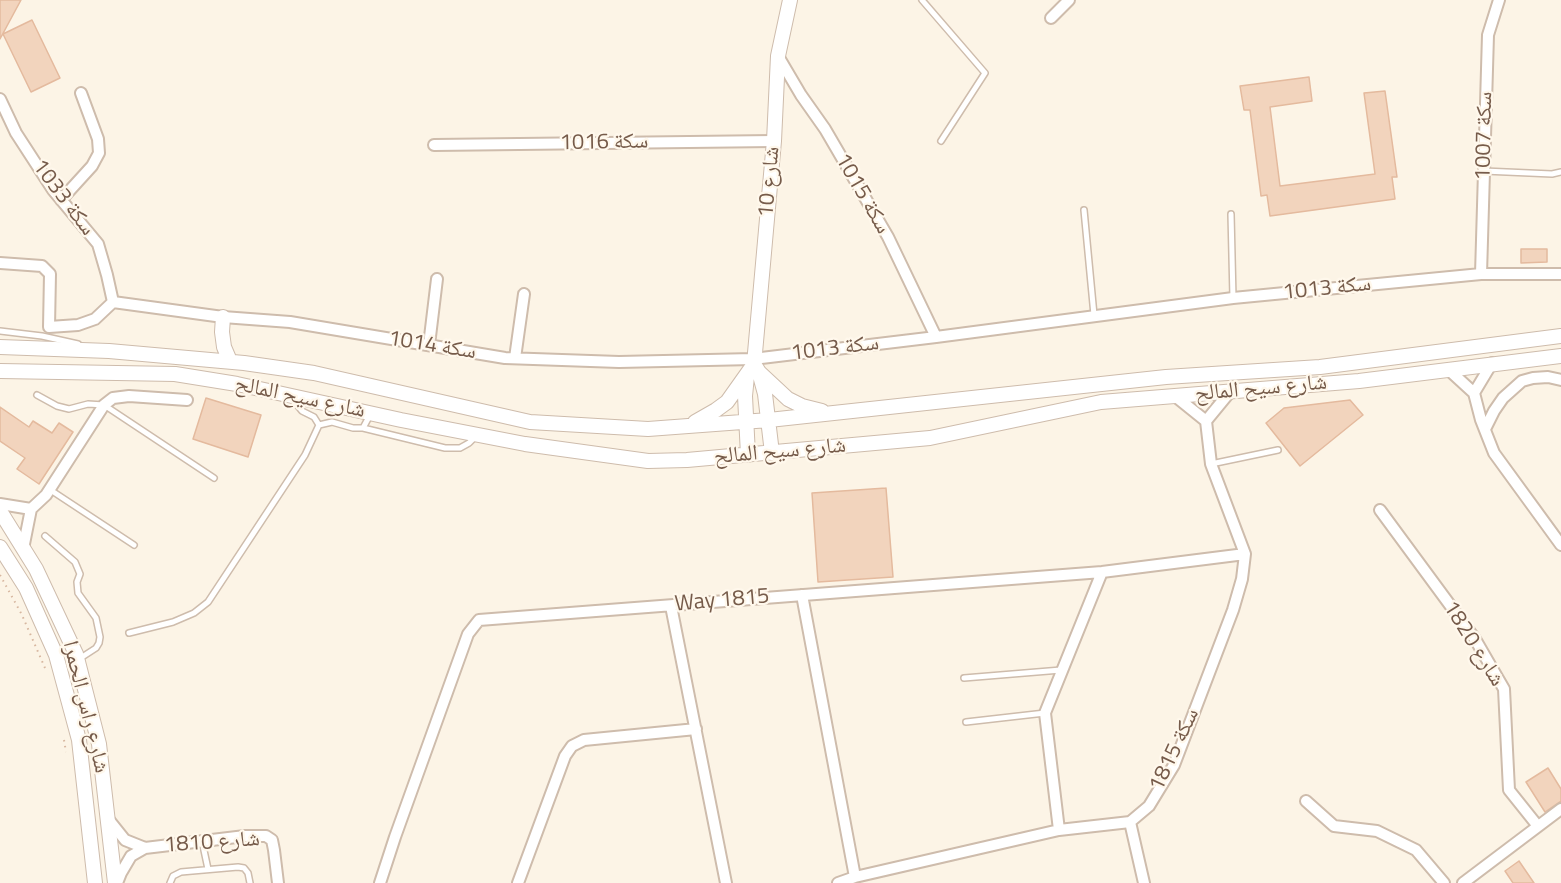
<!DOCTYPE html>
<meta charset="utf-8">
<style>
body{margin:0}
canvas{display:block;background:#fcf4e6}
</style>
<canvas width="1561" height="883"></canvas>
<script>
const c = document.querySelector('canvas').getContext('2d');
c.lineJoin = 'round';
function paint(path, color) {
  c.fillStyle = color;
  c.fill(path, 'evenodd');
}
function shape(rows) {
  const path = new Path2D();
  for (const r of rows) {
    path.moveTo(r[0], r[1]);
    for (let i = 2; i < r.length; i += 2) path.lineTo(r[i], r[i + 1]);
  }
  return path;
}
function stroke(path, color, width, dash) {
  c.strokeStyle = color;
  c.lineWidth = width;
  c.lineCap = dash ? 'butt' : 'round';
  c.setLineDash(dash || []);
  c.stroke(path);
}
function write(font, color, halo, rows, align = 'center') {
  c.font = font + ' "Titillium Web","Noto Naskh Arabic",sans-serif';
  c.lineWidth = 4.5;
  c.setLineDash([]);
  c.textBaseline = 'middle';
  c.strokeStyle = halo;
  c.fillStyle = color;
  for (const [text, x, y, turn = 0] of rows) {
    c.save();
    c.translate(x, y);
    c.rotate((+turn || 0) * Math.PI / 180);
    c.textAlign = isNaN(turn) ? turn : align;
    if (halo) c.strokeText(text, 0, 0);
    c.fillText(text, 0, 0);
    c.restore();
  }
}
const building = shape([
 [0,0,21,0,0,39,0,0],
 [32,20,60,78,31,92,3,34,32,20],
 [1309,77,1312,101,1270,107,1280,186,1375,174,1364,93,1385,91,1397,177,1392,177,1395,199,1270,216,1267,195,1261,196,1250,110,1244,110,1240,86,1309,77],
 [1521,249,1547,249,1547,262,1521,263,1521,249],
 [206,398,261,415,248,457,193,439,206,398],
 [1350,400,1363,415,1300,466,1266,423,1284,408,1350,400],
 [0,407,29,427,33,421,52,433,59,423,73,432,39,484,17,469,25,458,0,441,0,407],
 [886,488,893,577,818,582,812,493,886,488],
 [1548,768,1561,789,1561,801,1545,812,1526,782,1548,768],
 [1519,861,1534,883,1513,883,1505,871,1519,861]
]);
paint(building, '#f2d4bd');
stroke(building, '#e4ba9e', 1.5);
const service = shape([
 [922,0,985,73,941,141],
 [1484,171,1552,174,1561,172],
 [1084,210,1094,315],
 [1231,214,1233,298],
 [0,331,42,336,78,344],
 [37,395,57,406,69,409,88,404,104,405,214,478],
 [293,400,302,411,314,417,319,425],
 [363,428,445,448,460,448,469,443,475,437],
 [1211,464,1278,450],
 [49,489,134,545],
 [45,536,75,562,80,574,77,582,78,593,96,618,100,637,99,643,96,648,79,659],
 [129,633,173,622,194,613,208,602,305,455,319,425,332,422,353,428,363,428,370,415],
 [964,678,1061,670],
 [966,722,1045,713],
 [202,841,208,869],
 [170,883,173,876,181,872,238,867,244,868,248,873,250,883]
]);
const minor = shape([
 [1051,18,1069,0],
 [778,56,801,95,825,129,888,237,936,337],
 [0,99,16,133,53,190,98,244,107,275,113,302],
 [434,145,774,141],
 [61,200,92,166,99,153,98,139,81,93],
 [0,263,42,266,50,274,49,327,78,325,95,319,113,302],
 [1481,274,1488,35,1499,0],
 [113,302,223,317,290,322,505,358,619,362,753,359,936,337,1233,298,1481,274,1561,274],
 [429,345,437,279],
 [515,358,524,294],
 [1450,371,1474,393,1481,420,1494,453,1561,545],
 [1474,393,1492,363],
 [1206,421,1229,393],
 [1485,429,1494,411,1503,398,1522,381,1533,378,1548,377,1561,380],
 [0,504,31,509],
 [1380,510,1475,639,1504,689,1509,790,1537,825],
 [23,549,31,509,46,495,104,405,113,398,129,396,187,400],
 [802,595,855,877],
 [671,606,726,883],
 [1306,801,1334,826,1377,831,1416,850,1444,883],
 [109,820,125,840,145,848,245,836,266,836,272,840,274,850,278,883],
 [1130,822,1144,883],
 [1059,830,1045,713,1102,572],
 [117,883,121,873,131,856,145,848],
 [380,883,395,837,468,634,479,620,1102,572,1245,554],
 [518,883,565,756,572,746,584,740,696,729],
 [838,883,855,877,1059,830,1130,822,1149,806,1174,765,1233,610,1242,579,1245,554,1211,464,1206,421,1175,396],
 [1463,883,1561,809]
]);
const tertiary = shape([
 [223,317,222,332,224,347,230,361],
 [0,347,109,351,244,363,314,373,530,422,648,429,769,420,1166,377,1320,367,1561,336],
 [754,364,759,372,788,399,802,406,822,411],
 [0,371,175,374,237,384,401,420,525,444,648,461,687,460,930,438,1101,402,1359,381,1561,356],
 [759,372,765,394,772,453],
 [747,376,745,396,748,455],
 [695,422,716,410,727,402,754,364,774,141,778,56,790,0],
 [0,511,36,569,76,654,99,744,115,883],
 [0,547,26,588,56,655,79,740,95,883]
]);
stroke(service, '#cebcac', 8);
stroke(minor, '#cebcac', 14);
stroke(tertiary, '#cebcac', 16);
stroke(shape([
 [0,575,22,615,45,668],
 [64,740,66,752]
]), '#d7b7a0', 2, [1.5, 4.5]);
stroke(service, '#fff', 5);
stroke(minor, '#fff', 10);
stroke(tertiary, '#fff', 14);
write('22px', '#765b4a', '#fff8ec', [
 ["سكة 1007",1485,136,-89],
 ["سكة 1016",604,143,-1],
 ["شارع 10",770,182,-85],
 ["سكة 1015",862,194,60],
 ["سكة 1033",63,198,53],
 ["سكة 1013",1327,289,-6],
 ["سكة 1014",432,346,9],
 ["سكة 1013",835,349,-7],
 ["شارع سيح المالح",1261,389,-5],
 ["شارع سيح المالح",300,398,12],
 ["شارع سيح المالح",780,452,-5],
 ["Way 1815",722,601,-5],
 ["1820 شارع",1473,644,58],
 ["شارع راس الحمرا",85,707,76],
 ["سكة 1815",1175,750,-65],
 ["شارع 1810",212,843,-4]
]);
</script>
